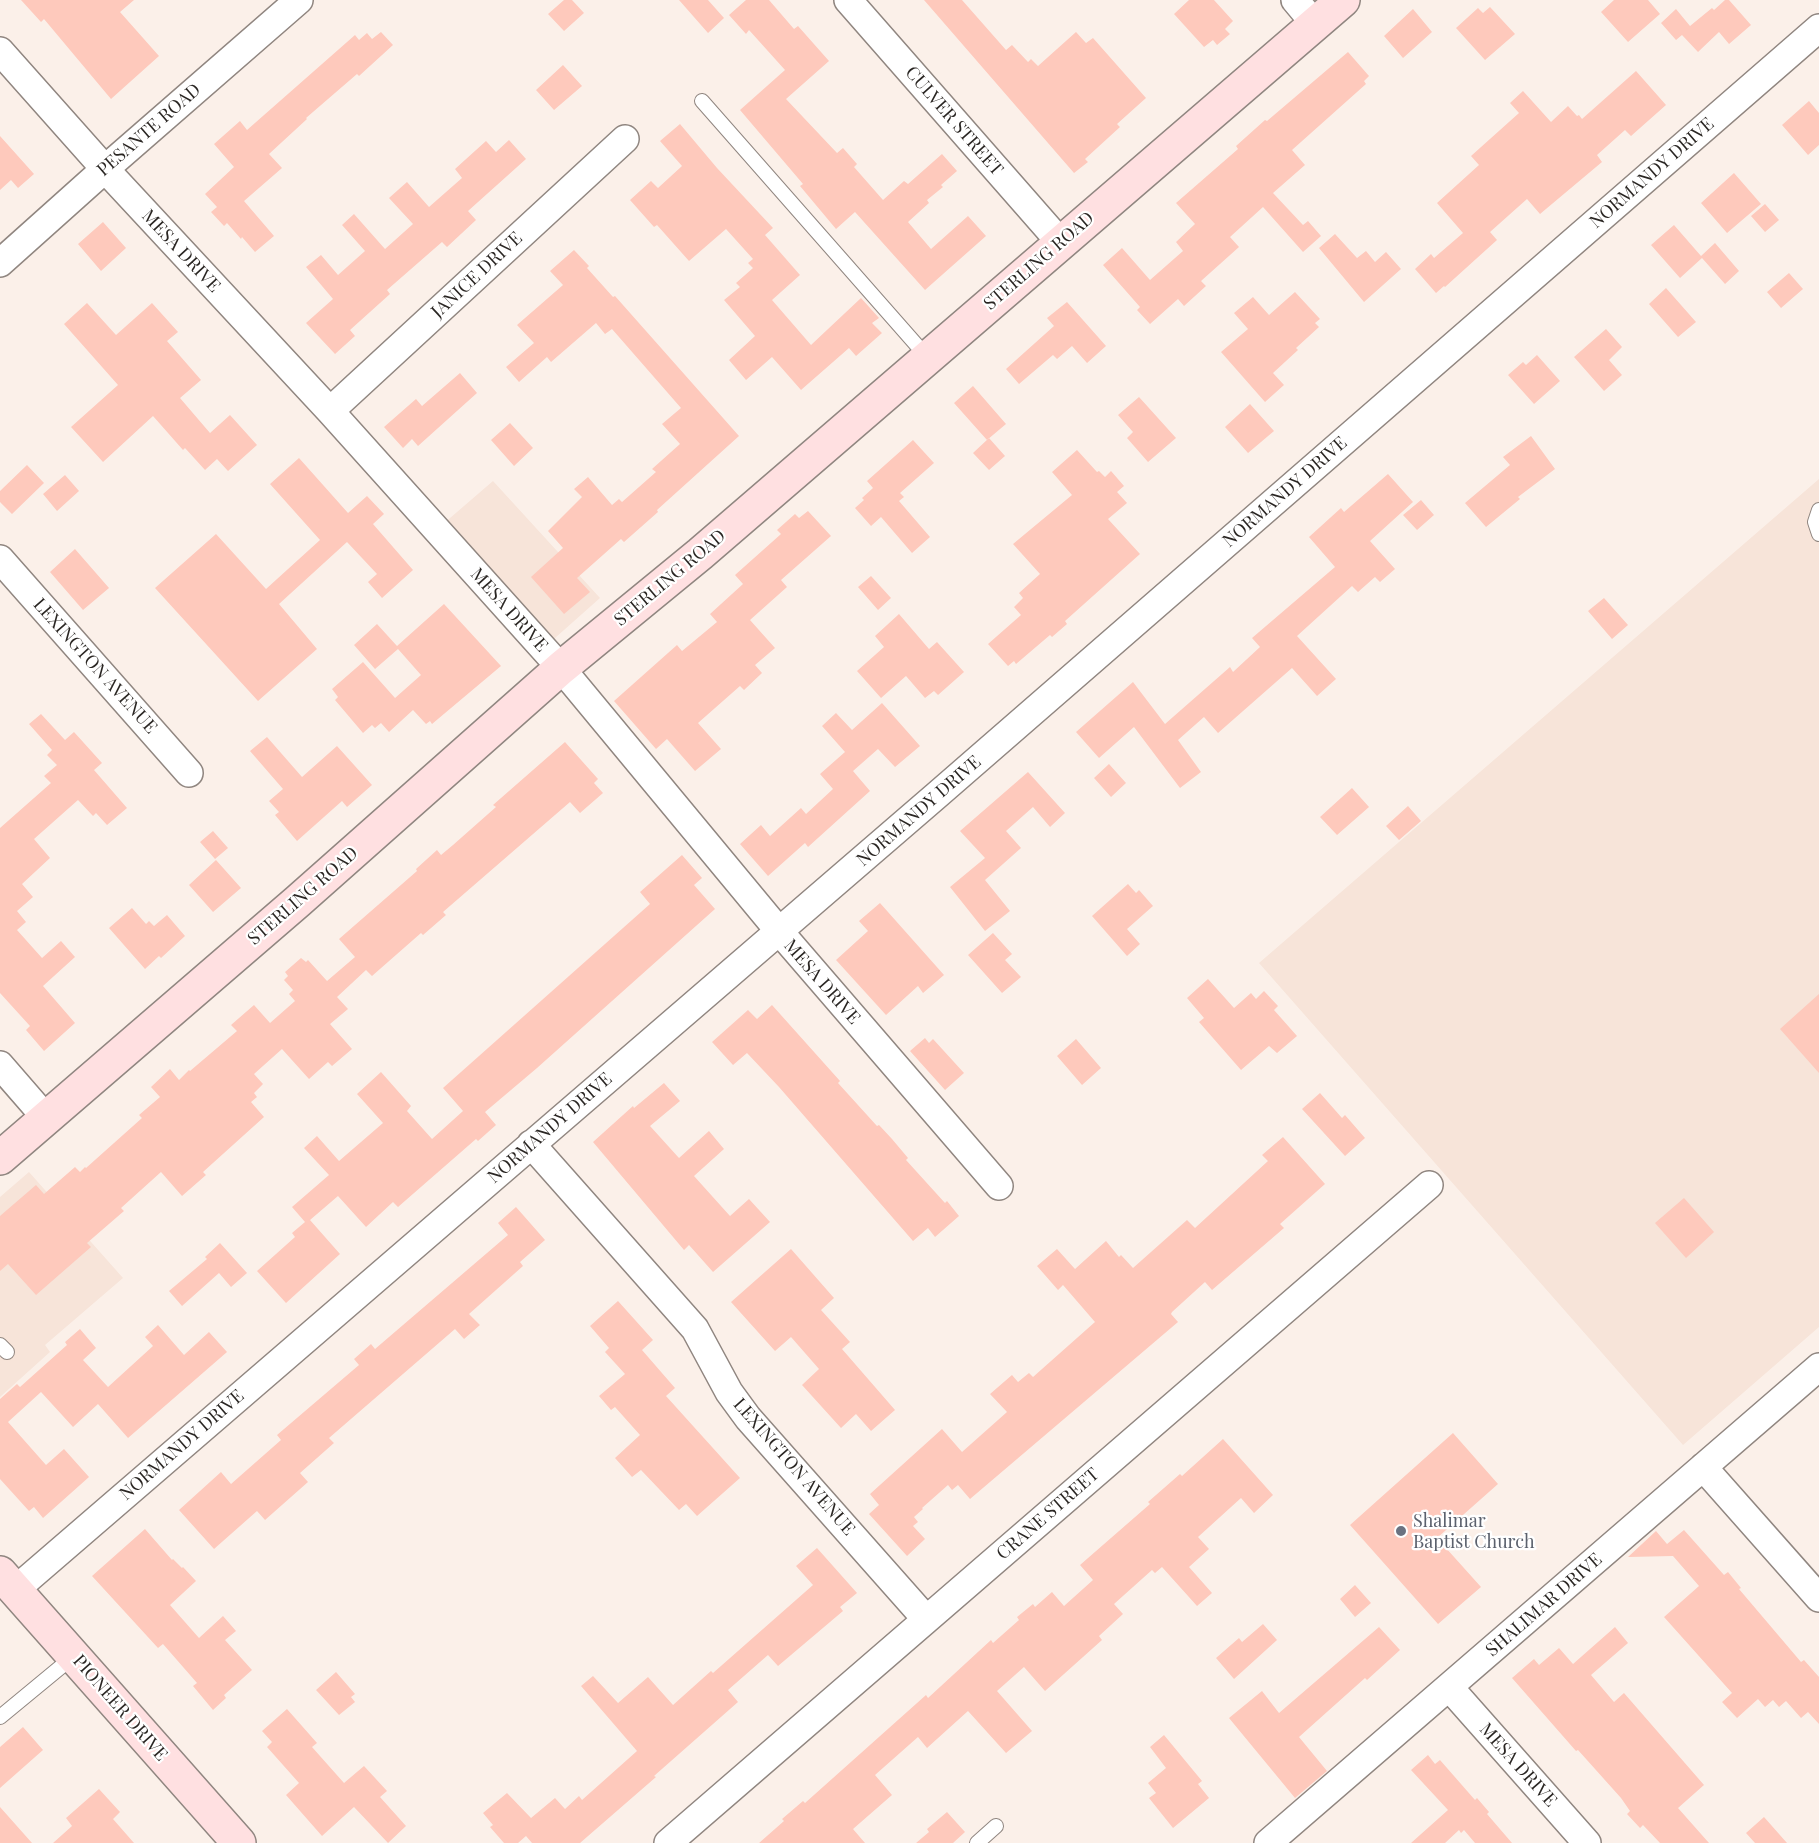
<!DOCTYPE html>
<style>
body{margin:0}
canvas{display:block;background:#fbf0e9}
</style>
<canvas width="1819" height="1843"></canvas>
<script>
const c = document.querySelector('canvas').getContext('2d');
c.lineJoin = 'round';
function paint(path, color) {
  c.fillStyle = color;
  c.fill(path, 'evenodd');
}
function shape(rows) {
  const path = new Path2D();
  for (const r of rows) {
    path.moveTo(r[0], r[1]);
    for (let i = 2; i < r.length; i += 2) path.lineTo(r[i], r[i + 1]);
  }
  return path;
}
function stroke(path, color, width, dash) {
  c.strokeStyle = color;
  c.lineWidth = width;
  c.lineCap = dash ? 'butt' : 'round';
  c.setLineDash(dash || []);
  c.stroke(path);
}
function write(font, color, halo, rows, align = 'center') {
  c.font = font + ' "Playfair Display",serif';
  c.lineWidth = 4.5;
  c.setLineDash([]);
  c.textBaseline = 'middle';
  c.strokeStyle = halo;
  c.fillStyle = color;
  for (const [text, x, y, turn = 0] of rows) {
    c.save();
    c.translate(x, y);
    c.rotate((+turn || 0) * Math.PI / 180);
    c.textAlign = isNaN(turn) ? turn : align;
    if (halo) c.strokeText(text, 0, 0);
    c.fillText(text, 0, 0);
    c.restore();
  }
}
paint(shape([
 [1819,479,1819,1327,1683,1445,1259,963],
 [493,481,600,598,537,654,428,537],
 [29,1172,123,1278,45,1345,50,1352,0,1397,0,1197]
]), '#f7e4d9');
paint(shape([
 [21,0,134,0,120,12,159,56,111,99,44,19,41,22],
 [564,0,572,0,584,13,564,31,548,14],
 [679,0,708,0,724,18,708,33],
 [746,0,769,0,794,29,798,26,829,61,786,99,837,153,843,148,857,164,854,167,883,200,904,181,908,184,942,154,957,171,941,185,943,187,927,200,929,203,908,222,931,249,968,216,986,236,925,290,855,212,836,229,800,186,803,184,740,110,785,70,749,30,746,34,729,15],
 [924,0,962,0,1006,50,1012,45,1028,62,1031,59,1038,66,1076,32,1086,43,1093,38,1146,98,1117,124,1120,127,1085,159,1088,162,1074,173],
 [1189,0,1214,0,1233,21,1225,29,1230,34,1217,45,1213,40,1204,47,1174,14],
 [1614,0,1648,0,1660,14,1628,42,1601,12],
 [1725,0,1729,0,1751,25,1729,44,1719,32,1698,52,1682,35,1676,40,1661,23,1676,9,1690,26,1712,8,1714,10],
 [1490,7,1515,34,1485,60,1456,28,1478,8,1483,13],
 [1413,9,1432,32,1403,58,1384,36],
 [381,32,393,45,359,76,357,74,306,118,307,119,269,154,282,168,244,201,274,236,255,252,242,237,241,239,227,223,224,226,211,212,217,207,205,194,234,167,214,144,240,121,247,130,355,35,359,40,367,33,372,39],
 [1348,52,1369,76,1364,81,1366,84,1292,150,1305,165,1273,193,1303,225,1308,221,1321,236,1303,252,1263,207,1230,237,1239,247,1201,281,1206,286,1184,306,1178,299,1150,324,1137,310,1140,307,1103,265,1122,248,1150,280,1183,251,1176,242,1195,224,1176,203,1238,149,1236,146,1265,120,1267,121],
 [563,65,582,86,554,110,536,90],
 [1636,71,1666,105,1631,136,1625,130,1597,155,1602,162,1540,214,1527,199,1490,232,1497,240,1445,287,1444,286,1436,293,1415,269,1431,254,1434,258,1463,233,1437,203,1479,165,1471,156,1519,113,1510,103,1523,91,1551,122,1568,106,1577,116,1579,115,1582,119],
 [1809,101,1819,113,1819,145,1808,155,1782,125],
 [680,124,717,168,773,228,765,235,800,275,772,300,811,345,861,298,879,318,872,323,882,333,856,356,849,348,801,390,772,357,746,380,729,360,755,336,724,300,740,287,736,283,753,268,748,263,753,259,726,229,689,261,657,225,654,227,630,200,651,181,658,188,682,166,660,141],
 [0,136,34,174,18,188,11,180,0,190],
 [509,140,526,159,468,211,476,220,447,247,442,242,387,290,390,294,350,330,355,336,335,354,306,323,333,299,306,267,321,255,338,275,365,251,342,225,354,214,385,249,413,224,389,198,407,182,429,207,462,178,455,169,486,141,496,152],
 [1734,173,1761,204,1727,233,1701,203],
 [1765,204,1779,220,1765,232,1751,216],
 [103,222,126,248,101,271,78,244],
 [1674,225,1701,256,1715,243,1739,271,1725,284,1702,258,1680,278,1651,245],
 [1335,234,1357,258,1366,251,1375,262,1386,252,1401,269,1364,302,1319,248],
 [574,250,589,266,587,268,613,297,615,296,739,436,657,510,658,512,624,542,621,539,577,578,590,592,564,614,531,577,563,548,548,531,582,497,574,489,588,477,612,505,619,499,622,502,656,472,652,469,680,444,662,424,681,408,612,329,605,334,596,323,551,362,547,357,519,382,506,367,534,343,517,325,563,285,550,271],
 [1789,273,1803,289,1781,308,1767,292],
 [1666,288,1696,322,1678,337,1649,304],
 [1295,292,1320,319,1315,323,1319,327,1296,348,1298,350,1273,373,1284,385,1265,402,1221,352,1248,329,1234,313,1253,297,1269,315],
 [1067,302,1106,346,1087,363,1072,346,1057,359,1053,355,1019,384,1006,369,1054,326,1047,318],
 [87,303,116,335,152,303,178,332,167,341,201,380,180,398,210,433,230,415,257,445,228,471,217,459,205,470,185,448,183,450,153,416,103,462,71,427,118,385,64,324],
 [1606,329,1622,347,1609,360,1622,375,1604,391,1574,357],
 [1537,355,1560,381,1534,404,1508,375,1523,362,1526,365],
 [460,373,477,393,418,446,412,439,403,448,384,427,416,399,422,406],
 [973,386,1006,424,987,440,954,403],
 [1139,397,1176,438,1148,462,1127,438,1133,432,1118,415],
 [1250,404,1274,431,1248,453,1225,427],
 [510,423,533,448,514,466,491,440],
 [1531,436,1555,469,1518,497,1520,499,1486,527,1465,503,1510,465,1503,457],
 [989,438,1005,456,989,470,973,453],
 [913,440,934,463,900,493,904,497,899,501,930,537,912,553,881,517,871,526,855,508,864,500,862,498,873,488,867,481],
 [1077,450,1097,472,1099,471,1105,477,1111,471,1124,486,1117,492,1127,503,1108,519,1140,554,1065,621,1067,624,1052,637,1050,635,1016,664,1014,661,1008,666,988,644,1021,615,1014,607,1023,598,1019,593,1040,574,1013,544,1072,495,1052,472],
 [299,458,348,513,367,496,384,514,373,524,413,570,382,598,368,582,377,574,347,542,279,604,317,649,258,701,155,588,216,534,266,589,320,540,270,484],
 [27,465,44,483,12,514,0,502,0,491],
 [1388,474,1413,502,1370,541,1395,569,1380,582,1375,577,1358,592,1352,586,1297,636,1336,679,1317,696,1292,668,1218,733,1204,717,1178,740,1201,772,1180,788,1134,727,1099,758,1076,732,1133,682,1165,724,1230,667,1233,672,1260,647,1252,638,1335,567,1309,537,1341,508,1344,512],
 [65,475,79,491,57,511,43,494],
 [1421,500,1434,515,1417,530,1403,515],
 [808,511,831,536,781,580,787,587,750,620,775,648,755,665,762,673,744,690,740,686,698,723,721,749,695,771,667,739,656,749,614,701,677,645,682,651,717,622,710,614,743,584,735,575,781,534,777,530,795,514,799,518],
 [75,549,109,588,83,610,50,572],
 [871,576,891,598,878,610,858,587],
 [1604,598,1628,625,1612,639,1588,611],
 [444,604,501,666,432,724,430,721,426,724,413,710,389,732,381,723,375,728,372,725,363,733,335,700,338,697,332,689,363,662,395,698,421,675,398,649,375,669,354,645,377,624,397,646],
 [899,614,929,649,937,642,964,672,938,695,934,691,925,698,906,676,881,698,857,671,884,647,875,636],
 [882,703,920,746,895,767,878,749,853,771,870,791,808,847,805,843,768,876,740,844,761,825,770,836,801,808,806,814,833,789,820,774,845,752,822,726,836,713,852,730],
 [41,714,65,740,74,732,102,763,94,770,127,808,107,825,96,813,93,816,78,800,34,839,50,858,22,884,33,897,17,911,26,922,17,930,42,958,61,941,75,957,43,986,75,1023,44,1051,26,1030,30,1026,0,993,0,828,51,783,44,776,57,765,47,755,52,750,29,724],
 [267,737,302,777,337,746,372,785,347,807,342,801,297,841,275,815,279,812,269,801,283,789,250,751],
 [565,742,598,779,594,783,603,793,580,813,570,802,443,912,446,915,423,935,421,933,372,976,366,970,337,997,348,1009,330,1024,352,1049,332,1066,328,1062,309,1079,282,1049,254,1074,263,1084,254,1093,257,1097,251,1102,264,1117,203,1172,206,1175,182,1196,161,1172,121,1208,124,1211,87,1243,91,1247,36,1295,8,1264,0,1271,0,1216,36,1185,44,1194,75,1167,80,1172,85,1167,86,1168,142,1118,139,1115,160,1097,151,1087,170,1069,179,1080,189,1070,190,1071,237,1031,231,1025,254,1005,270,1023,295,1001,289,994,293,990,284,980,288,976,285,972,301,958,306,962,308,960,327,981,355,957,339,939,417,871,416,869,437,850,441,855,453,845,496,807,493,805],
 [1109,764,1126,783,1111,797,1094,778],
 [1028,772,1065,813,1050,827,1033,807,1006,831,1021,848,985,880,1010,911,985,931,950,887,985,858,960,831],
 [1352,788,1369,807,1337,835,1320,817],
 [1408,806,1421,821,1399,840,1386,826],
 [213,831,228,848,215,859,200,842],
 [682,855,702,878,694,885,715,909,537,1068,485,1112,496,1125,478,1141,476,1139,398,1207,393,1202,366,1227,338,1196,310,1220,340,1254,286,1303,257,1271,295,1237,292,1233,305,1222,292,1207,329,1175,304,1148,317,1136,339,1161,383,1123,357,1094,381,1072,411,1106,407,1111,432,1139,463,1111,443,1088,650,904,640,892],
 [216,860,241,888,213,912,189,885],
 [1128,884,1136,893,1139,890,1153,906,1127,929,1140,944,1127,956,1092,916],
 [880,903,944,975,923,993,918,986,886,1015,836,960,868,931,859,921],
 [132,908,146,924,149,921,154,926,167,915,185,936,161,958,159,956,145,969,109,928],
 [993,933,1012,954,1005,960,1021,977,1002,993,968,955],
 [1208,979,1234,1008,1251,993,1256,999,1264,991,1278,1006,1274,1010,1297,1036,1277,1053,1269,1046,1241,1070,1199,1022,1204,1018,1187,998],
 [1819,994,1819,1073,1780,1029],
 [772,1005,840,1081,838,1083,877,1126,879,1125,892,1139,908,1158,906,1160,945,1203,947,1201,959,1216,935,1237,928,1228,913,1241,779,1087,747,1053,733,1065,712,1042,748,1010,757,1019],
 [925,1038,929,1043,933,1039,964,1073,945,1090,910,1051],
 [1076,1039,1101,1068,1082,1085,1057,1056],
 [664,1083,680,1101,650,1126,679,1158,709,1131,724,1149,694,1176,730,1216,749,1199,770,1222,713,1272,689,1245,684,1250,593,1142,633,1106,634,1108],
 [1320,1093,1342,1118,1345,1115,1365,1138,1345,1156,1302,1109],
 [1283,1137,1325,1184,1280,1224,1284,1228,1212,1290,1205,1282,1172,1312,1171,1314,1178,1322,970,1499,958,1485,952,1490,948,1485,922,1508,923,1509,914,1517,918,1522,913,1526,925,1539,907,1556,869,1514,879,1505,870,1494,942,1429,962,1452,1007,1412,990,1394,1012,1375,1018,1382,1029,1373,1033,1377,1095,1322,1063,1285,1058,1290,1037,1266,1057,1249,1075,1269,1106,1241,1119,1257,1121,1255,1133,1268,1187,1220,1195,1228,1268,1161,1262,1155],
 [1684,1198,1714,1232,1686,1258,1655,1223],
 [516,1207,545,1240,520,1262,523,1266,469,1314,480,1325,464,1339,455,1329,329,1438,334,1443,300,1473,308,1482,265,1520,257,1511,214,1549,179,1510,221,1472,231,1484,281,1440,277,1435,359,1365,354,1359,371,1344,375,1349,508,1235,498,1223],
 [220,1243,247,1273,231,1287,219,1273,182,1306,169,1291,207,1259,205,1257],
 [791,1249,834,1298,821,1310,850,1342,842,1349,895,1410,871,1431,856,1414,841,1428,802,1385,819,1369,791,1337,775,1351,731,1302],
 [618,1301,653,1340,642,1350,675,1388,666,1396,740,1478,697,1516,686,1504,679,1510,641,1470,632,1477,615,1458,640,1435,615,1407,611,1410,599,1396,625,1374,605,1352,609,1348,590,1326],
 [158,1325,184,1355,209,1332,227,1352,128,1438,98,1404,73,1427,41,1392,8,1422,46,1465,64,1449,89,1477,43,1518,34,1507,29,1511,0,1479,0,1399,17,1384,20,1387,67,1345,65,1342,80,1329,96,1348,83,1360,108,1387,153,1346,145,1337],
 [1453,1433,1498,1484,1437,1538,1481,1587,1438,1624,1350,1525],
 [1223,1439,1273,1495,1254,1513,1241,1498,1198,1537,1209,1549,1189,1567,1212,1593,1197,1606,1162,1567,1155,1573,1152,1570,1114,1604,1123,1614,1099,1636,1102,1640,1045,1691,1024,1667,997,1691,1032,1731,1006,1753,968,1711,927,1748,918,1737,875,1775,892,1795,853,1829,865,1843,759,1843,784,1821,782,1819,803,1801,805,1803,926,1695,928,1698,991,1640,993,1643,1019,1620,1017,1617,1033,1604,1035,1607,1052,1592,1064,1606,1093,1580,1080,1565,1150,1504,1148,1502,1180,1474,1182,1476],
 [145,1529,172,1560,173,1559,182,1568,183,1567,196,1581,170,1605,199,1638,223,1616,236,1631,225,1640,252,1670,224,1695,226,1698,213,1710,193,1686,197,1683,163,1644,158,1648,92,1576],
 [1684,1530,1724,1575,1728,1572,1741,1588,1739,1589,1801,1662,1804,1660,1819,1677,1819,1724,1808,1712,1801,1718,1786,1701,1779,1707,1773,1700,1765,1707,1758,1699,1737,1718,1722,1702,1732,1693,1664,1617,1699,1586,1673,1556,1628,1557,1656,1531,1667,1544],
 [817,1548,857,1593,840,1607,843,1611,778,1666,768,1655,728,1690,738,1702,654,1776,656,1777,580,1843,532,1843,526,1836,518,1843,504,1843,490,1827,493,1825,483,1813,507,1793,531,1818,555,1798,565,1809,579,1796,582,1800,637,1751,581,1686,593,1676,618,1703,648,1677,673,1705,711,1671,713,1673,813,1585,796,1566],
 [1355,1585,1371,1603,1355,1617,1340,1599],
 [1263,1624,1277,1640,1234,1679,1216,1658,1239,1638,1242,1642],
 [1379,1627,1400,1650,1367,1680,1365,1678,1299,1737,1327,1771,1295,1798,1229,1718,1262,1691,1279,1713],
 [1615,1627,1628,1643,1591,1675,1614,1702,1624,1693,1704,1785,1678,1808,1709,1843,1660,1843,1643,1825,1640,1828,1627,1814,1630,1811,1621,1798,1578,1750,1576,1751,1512,1678,1534,1659,1539,1665,1559,1648,1573,1664],
 [336,1672,355,1694,351,1697,355,1702,339,1715,316,1690],
 [287,1709,317,1743,312,1747,344,1783,364,1766,387,1791,380,1797,406,1826,388,1843,354,1807,322,1836,286,1795,299,1783,267,1747,272,1742,262,1731],
 [23,1727,43,1750,0,1788,0,1747],
 [1164,1735,1202,1781,1198,1784,1209,1798,1173,1828,1149,1798,1156,1793,1148,1783,1166,1768,1150,1747],
 [1428,1755,1435,1764,1440,1760,1475,1800,1477,1798,1489,1812,1487,1814,1512,1843,1475,1843,1464,1830,1461,1833,1459,1830,1445,1843,1411,1843,1448,1810,1411,1770],
 [99,1789,120,1812,113,1819,134,1843,53,1843,72,1826,66,1818],
 [0,1807,32,1843,0,1843],
 [947,1812,965,1832,953,1843,916,1843,929,1832,927,1829],
 [1764,1817,1787,1843,1755,1843,1746,1833]
]), '#fec9bc');
const lane = shape([
 [702,101,928,358],
 [1819,510,1815,522,1819,534],
 [0,1345,7,1352],
 [0,1717,74,1656],
 [977,1843,996,1826]
]);
const street = shape([
 [848,0,1061,243],
 [1295,0,1315,24],
 [0,51,105,169,330,411,561,668,779,931,999,1186],
 [0,263,105,169,299,0],
 [330,411,625,139],
 [0,559,189,773],
 [0,1065,46,1118],
 [531,1144,695,1329,729,1392,748,1418,926,1619],
 [1703,1467,1819,1598],
 [15,1590,937,795,1819,28],
 [1449,1687,1587,1843],
 [668,1843,1429,1185],
 [1268,1843,1819,1367]
]);
const secondary = shape([
 [0,1158,297,902,561,668,700,554,1343,0],
 [0,1573,239,1843]
]);
stroke(lane, '#908680', 16);
stroke(street, '#908680', 30);
stroke(secondary, '#908680', 36);
stroke(lane, '#fff', 14);
stroke(street, '#fff', 27);
stroke(secondary, '#ffe0e1', 33);
for (const [x, y, r, color] of [
 [1401,1531,6,"#6b7280"]
]) {
  const dot = new Path2D();
  dot.arc(x, y, r, 0, 2 * Math.PI);
  c.fillStyle = color;
  c.fill(dot);
  stroke(dot, '#fff', 2);
}
write('18px', '#2a2623', '#fff', [
 ["CULVER STREET",954,121,49],
 ["PESANTE ROAD",149,130,-41],
 ["NORMANDY DRIVE",1652,173,-41],
 ["MESA DRIVE",181,251,47],
 ["STERLING ROAD",1039,261,-41],
 ["JANICE DRIVE",477,275,-43],
 ["NORMANDY DRIVE",1285,492,-41],
 ["STERLING ROAD",670,578,-40],
 ["MESA DRIVE",509,610,48],
 ["LEXINGTON AVENUE",95,666,48],
 ["NORMANDY DRIVE",919,811,-41],
 ["STERLING ROAD",303,896,-41],
 ["MESA DRIVE",822,982,49],
 ["NORMANDY DRIVE",550,1128,-41],
 ["NORMANDY DRIVE",182,1445,-41],
 ["LEXINGTON AVENUE",794,1467,49],
 ["CRANE STREET",1048,1514,-41],
 ["SHALIMAR DRIVE",1544,1605,-41],
 ["PIONEER DRIVE",120,1708,49],
 ["MESA DRIVE",1518,1765,48]
]);
write('18px', '#5b616d', '#fff', [
 ["Shalimar",1413,1521],
 ["Baptist Church",1413,1542]
], 'left');
</script>
